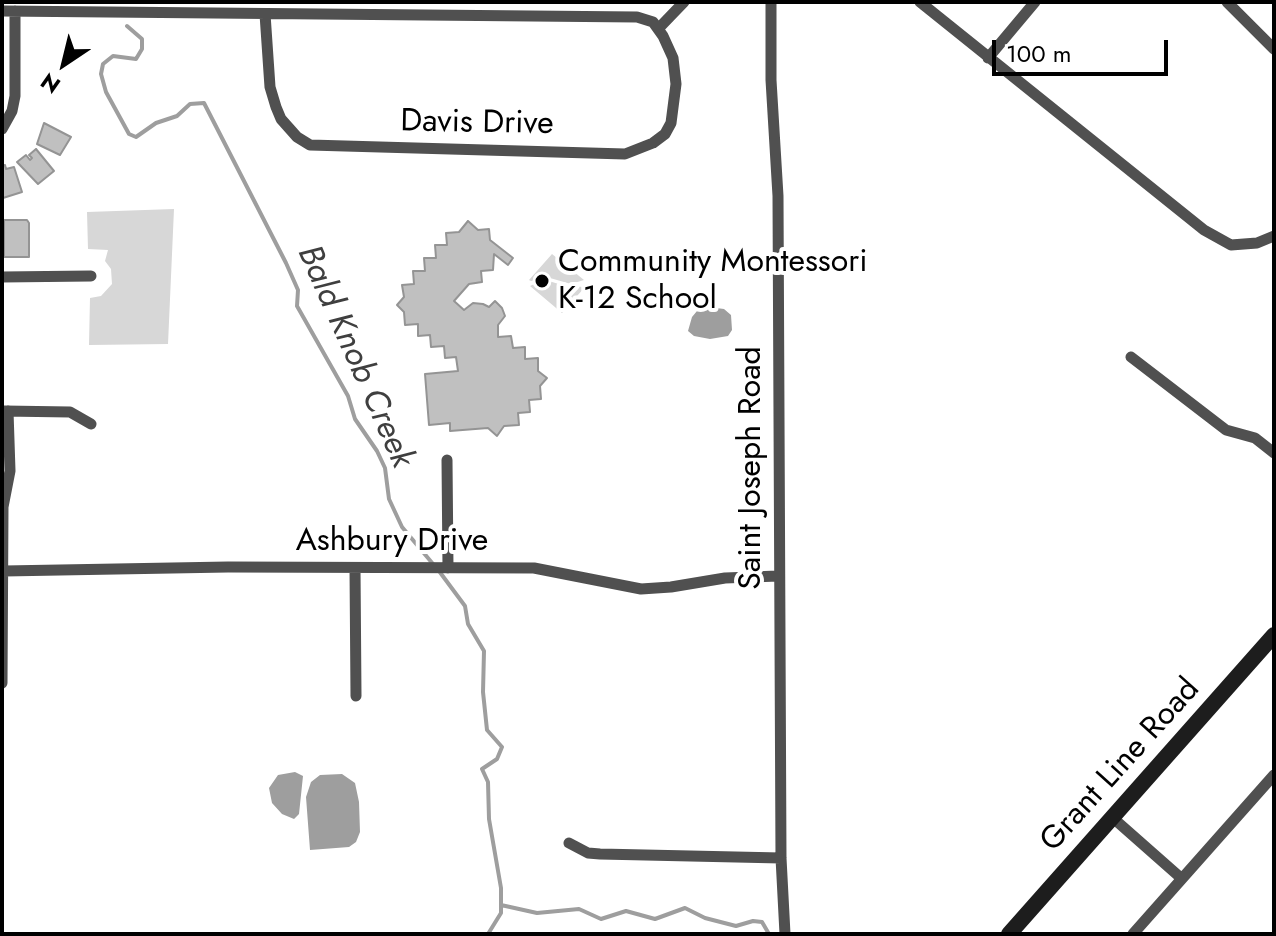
<!DOCTYPE html>
<style>
body{margin:0}
#map{position:relative;width:1276px;height:936px;overflow:hidden;background:#fff;font-family:Jost,sans-serif}
canvas{display:block}
.frame{position:absolute;inset:0;border:4px solid #000;pointer-events:none}
.north{position:absolute;left:24px;top:24px;width:80px;height:80px;-webkit-text-stroke:6px #fff;paint-order:stroke;rotate:215deg;font-size:22px;font-weight:700;line-height:32px;text-align:center;color:#000}
.north::after{content:'';display:block;margin:auto;width:28px;height:36px;background:#000;clip-path:polygon(50% 0,100% 100%,50% 72%,0 100%)}
.scale{position:absolute;left:992px;top:40px;width:176px;height:36px;box-sizing:border-box;border:4px solid #000;border-top:0;padding-left:10px;font-size:24px;line-height:28px;white-space:nowrap;color:#000;-webkit-text-stroke:6px #fff;paint-order:stroke}
</style>
<div id="map">
<canvas width="1276" height="936"></canvas>
<div class="frame"></div>
<div class="north">N</div>
<div class="scale">100 m</div>
</div>
<script>
const c = document.querySelector('canvas').getContext('2d');
c.lineJoin = 'round';
function paint(path, color) {
  c.fillStyle = color;
  c.fill(path, 'evenodd');
}
function shape(rows) {
  const path = new Path2D();
  for (const r of rows) {
    path.moveTo(r[0], r[1]);
    for (let i = 2; i < r.length; i += 2) path.lineTo(r[i], r[i + 1]);
  }
  return path;
}
function stroke(path, color, width, dash) {
  c.strokeStyle = color;
  c.lineWidth = width;
  c.lineCap = dash ? 'butt' : 'round';
  c.setLineDash(dash || []);
  c.stroke(path);
}
function write(font, color, halo, rows, align = 'center') {
  c.font = font + ' Jost,sans-serif';
  c.lineWidth = 8;
  c.setLineDash([]);
  c.textBaseline = 'middle';
  c.strokeStyle = halo;
  c.fillStyle = color;
  for (const [text, x, y, turn = 0] of rows) {
    c.save();
    c.translate(x, y);
    c.rotate((+turn || 0) * Math.PI / 180);
    c.textAlign = isNaN(turn) ? turn : align;
    if (halo) c.strokeText(text, 0, 0);
    c.fillText(text, 0, 0);
    c.restore();
  }
}
paint(shape([
 [174,209,168,344,89,345,90,298,101,296,112,284,111,269,105,261,108,250,88,249,87,212],
 [552,254,584,280,571,284,550,278,531,281,529,280],
 [541,281,549,281,565,286,585,287,562,313,530,286]
]), '#d7d7d7');
paint(shape([
 [709,307,724,309,731,315,732,330,728,336,710,339,694,336,688,331,692,317,697,311],
 [295,772,303,776,299,814,294,819,282,814,272,803,269,788,278,775],
 [342,774,355,783,359,802,360,832,356,842,349,847,310,850,306,797,311,782,320,775]
]), '#9e9e9e');
stroke(shape([
 [127,26,142,39,142,49,136,59,113,56,103,64,101,74,106,92,129,134,136,137,156,123,177,116,190,104,204,103,286,263,298,290,297,306,348,396,355,419,377,451,385,468,389,499,402,527,433,564],
 [439,571,465,606,468,624,484,651,483,692,487,730,502,747,497,759,482,769,488,782,489,819,501,888,501,913,488,934],
 [501,905,537,913,579,909,601,919,626,911,655,919,685,908,705,918,736,926,753,921,762,922,769,934]
]), '#9e9e9e', 4);
const building = shape([
 [44,123,71,137,60,155,37,144,44,123],
 [36,149,54,171,38,184,17,162,26,155,30,160,32,158,29,155,36,149],
 [5,165,6,169,14,167,22,192,3,198,2,166,5,165],
 [4,220,27,220,29,223,29,257,4,257,4,220],
 [468,221,478,230,489,229,490,240,513,258,508,265,494,254,493,270,481,271,482,282,469,284,454,301,464,310,473,303,483,304,489,307,495,301,502,308,505,316,498,325,498,337,511,336,513,348,525,347,525,359,538,358,538,371,547,378,540,386,541,399,529,400,530,412,518,413,519,425,504,426,497,436,488,428,450,431,450,423,429,425,425,374,458,371,456,357,445,358,444,346,431,347,430,335,418,336,418,324,405,325,404,312,397,305,404,297,402,285,414,284,413,271,425,271,424,258,436,258,435,245,447,245,446,233,459,232,468,221]
]);
paint(building, '#c0c0c0');
stroke(building, '#949494', 2);
stroke(shape([
 [771,2,771,80,778,196,781,858,785,934],
 [920,2,1204,230,1231,245,1257,243,1274,236],
 [1227,2,1274,49],
 [2,11,637,17,653,22,663,36,673,58,676,84,671,123,665,134,653,143,625,154,310,145,297,137,281,119,276,107,270,87,265,14],
 [658,29,684,2],
 [988,58,1035,2],
 [2,129,12,111,15,96,15,11],
 [2,277,91,276],
 [1131,357,1226,430,1255,438,1274,453],
 [4,411,70,412,91,424],
 [447,460,448,568],
 [355,568,356,696],
 [4,571,228,567,534,568,641,589,671,587,725,578,778,576],
 [2,683,3,507,10,471,8,411],
 [1113,818,1181,878],
 [569,843,588,853,600,854,781,858],
 [1133,934,1274,775]
]), '#505050', 11);
stroke(shape([
 [1009,934,1274,635]
]), '#1d1d1d', 16);
for (const [x, y, r, color] of [
 [542,281,8,"#000"]
]) {
  const dot = new Path2D();
  dot.arc(x, y, r, 0, 2 * Math.PI);
  c.fillStyle = color;
  c.fill(dot);
  stroke(dot, '#fff', 3);
}
write('32px', '#000', '#fff', [
 ["Davis Drive",477,124,1],
 ["Saint Joseph Road",752,468,-90],
 ["Ashbury Drive",392,542],
 ["Grant Line Road",1121,766,-48]
]);
write('32px', '#000', '#fff', [
 ["Community Montessori",558,263],
 ["K-12 School",558,300]
], 'left');
write('italic 34px', '#3f3f3f', '#fff', [
 ["Bald Knob Creek",354,357,66]
]);
</script>
